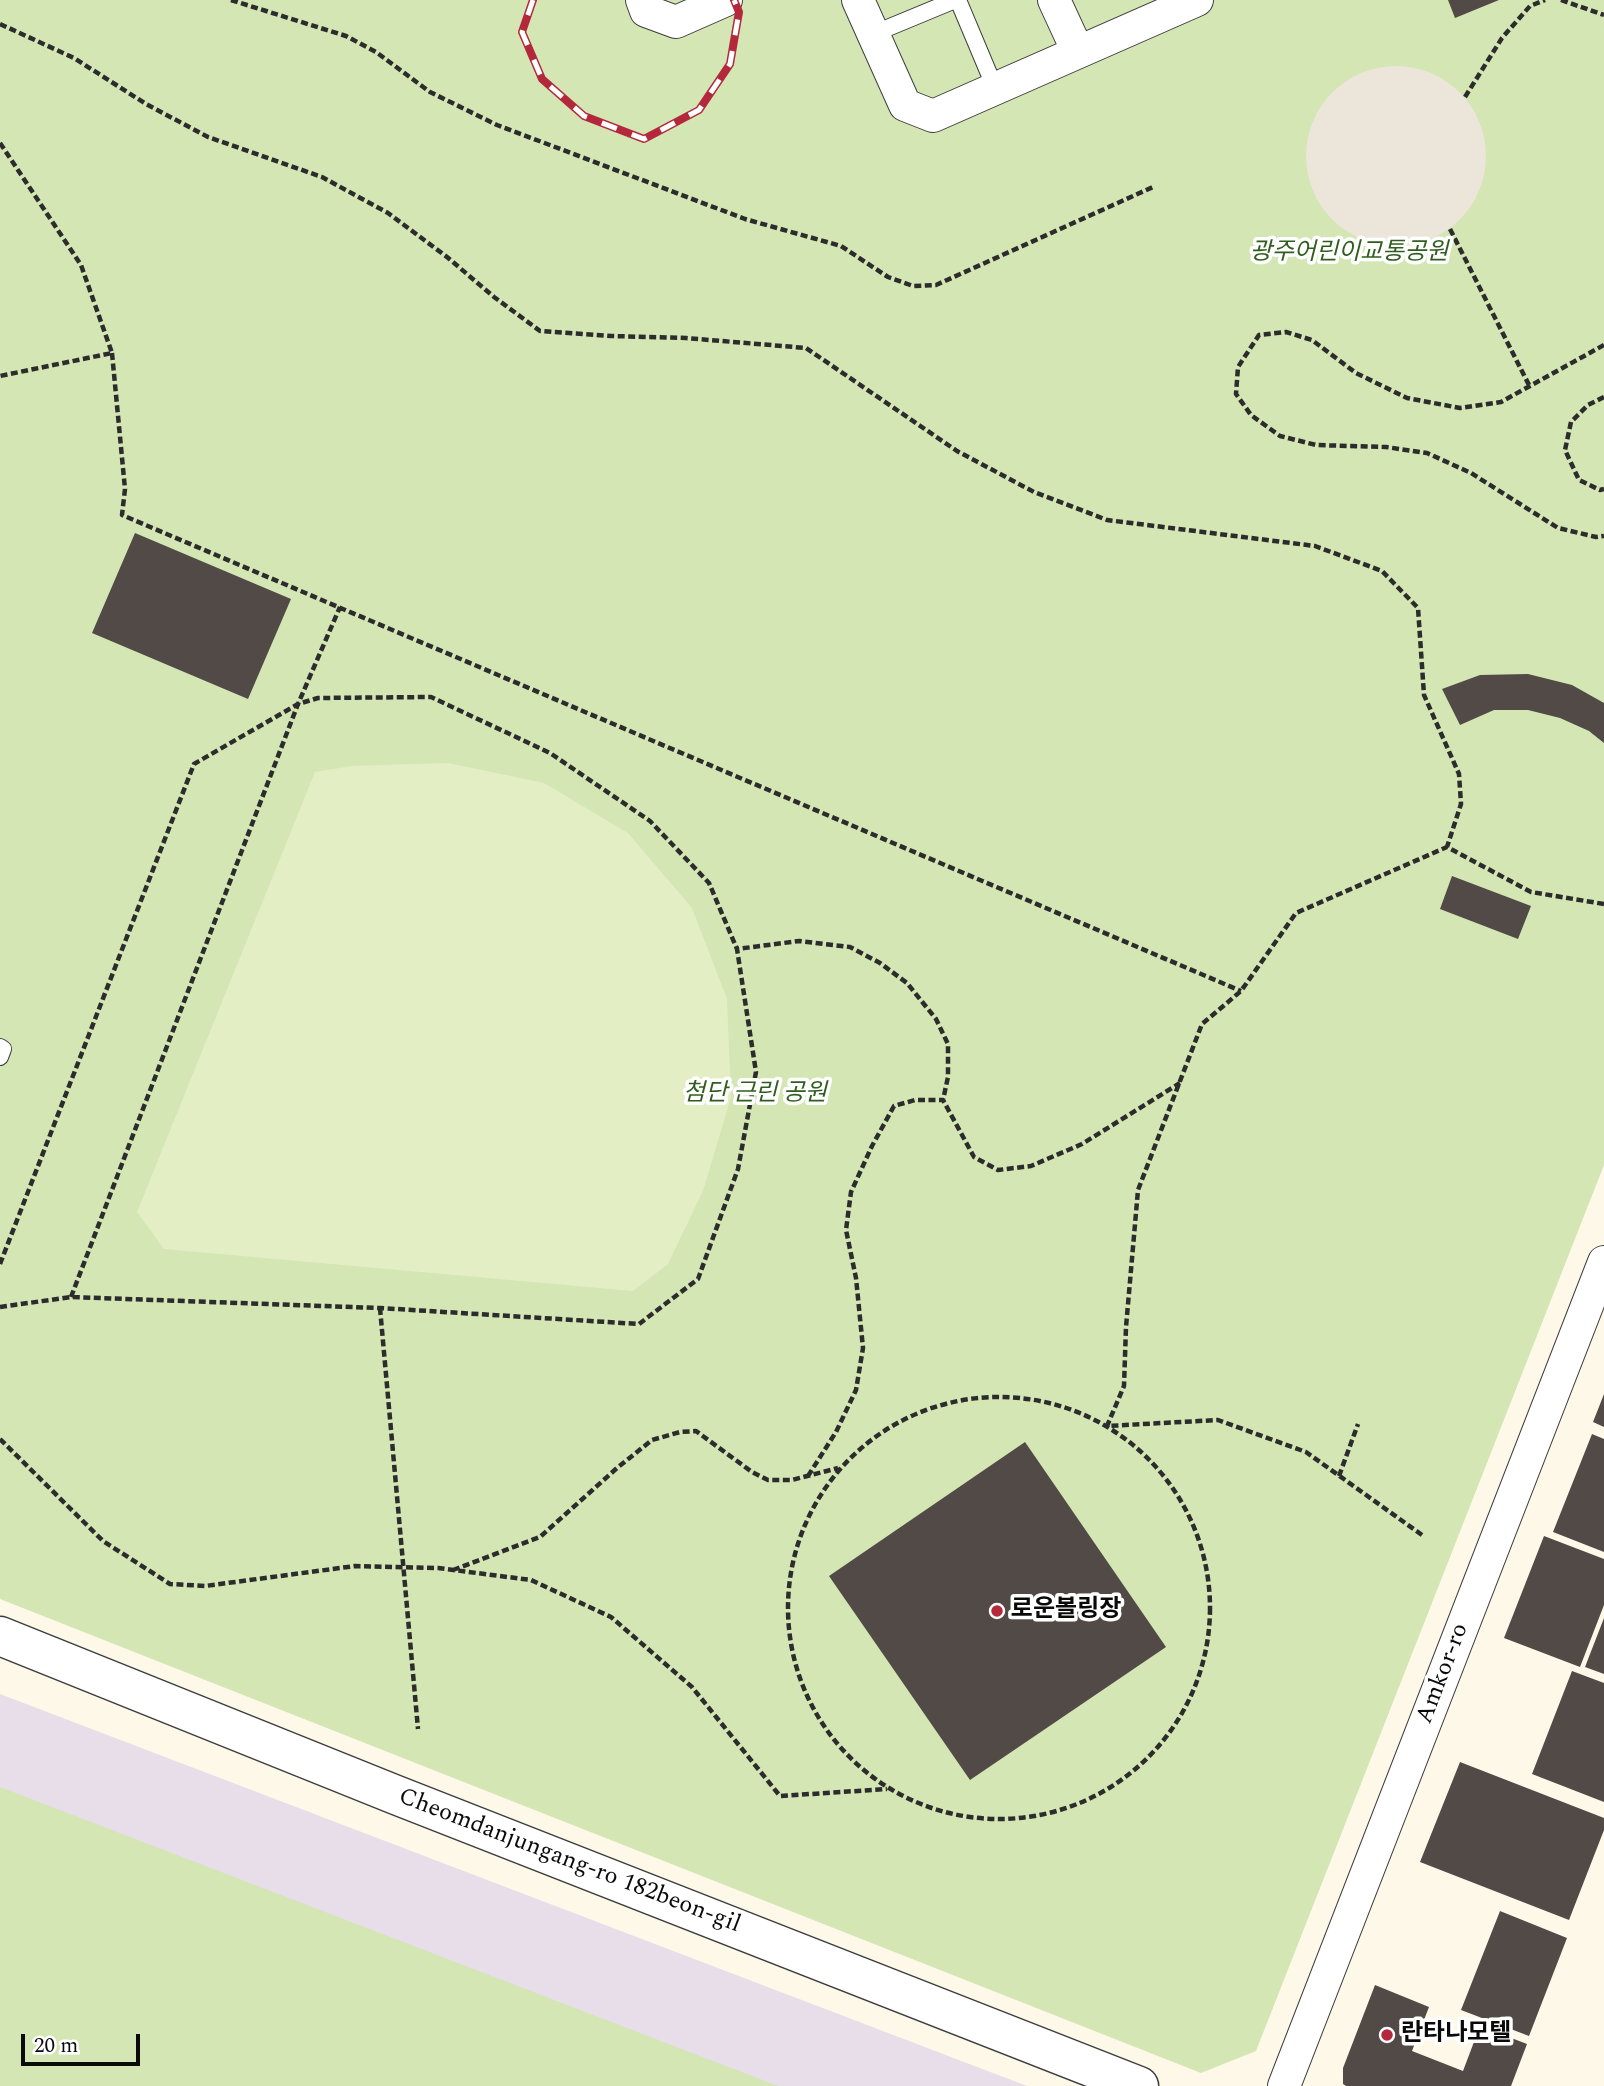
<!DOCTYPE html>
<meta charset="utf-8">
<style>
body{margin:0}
#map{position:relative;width:1604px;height:2086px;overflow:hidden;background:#fef8e8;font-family:Spectral,serif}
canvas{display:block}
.scale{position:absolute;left:21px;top:2034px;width:119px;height:32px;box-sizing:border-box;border:4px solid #0a0a0a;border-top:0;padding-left:9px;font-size:21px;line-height:24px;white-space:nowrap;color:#0a0a0a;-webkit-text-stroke:5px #fff;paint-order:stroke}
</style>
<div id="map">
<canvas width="1604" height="2086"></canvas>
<div class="scale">20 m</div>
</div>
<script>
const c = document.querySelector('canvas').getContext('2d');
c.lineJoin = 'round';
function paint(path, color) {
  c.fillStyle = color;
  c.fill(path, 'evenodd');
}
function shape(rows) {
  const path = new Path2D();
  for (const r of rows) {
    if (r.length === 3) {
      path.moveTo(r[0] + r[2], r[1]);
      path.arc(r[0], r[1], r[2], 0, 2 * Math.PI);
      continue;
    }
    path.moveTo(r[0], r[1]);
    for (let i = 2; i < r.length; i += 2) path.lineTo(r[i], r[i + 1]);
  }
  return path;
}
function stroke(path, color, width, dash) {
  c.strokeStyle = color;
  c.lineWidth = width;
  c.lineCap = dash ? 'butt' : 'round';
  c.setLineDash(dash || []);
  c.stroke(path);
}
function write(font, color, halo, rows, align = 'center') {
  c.font = font + ' Spectral,"Noto Sans KR",serif';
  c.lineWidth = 7;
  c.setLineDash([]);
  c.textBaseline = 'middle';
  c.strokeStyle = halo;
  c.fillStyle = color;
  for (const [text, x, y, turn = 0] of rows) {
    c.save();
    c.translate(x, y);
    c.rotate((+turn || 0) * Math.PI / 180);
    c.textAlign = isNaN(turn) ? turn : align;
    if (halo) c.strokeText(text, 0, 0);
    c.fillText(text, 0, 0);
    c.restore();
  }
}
paint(shape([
 [0,1694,1027,2086,0,2086]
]), '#e7dee9');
paint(shape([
 [0,0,1604,0,1604,1165,1256,2051,1201,2073,0,1599],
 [0,1787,778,2086,0,2086]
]), '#d3e6b4');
paint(shape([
 [448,763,544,783,628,833,692,908,727,999,731,1097,703,1191,668,1264,633,1291,164,1249,137,1212,315,772,352,766]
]), '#e4eec5');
paint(shape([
 [1396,156,90]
]), '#ece5d9');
paint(shape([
 [1448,0,1499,0,1455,18],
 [135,533,291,599,248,699,92,633],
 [1528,674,1572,685,1604,703,1604,743,1589,731,1560,718,1528,710,1494,710,1460,725,1442,689,1480,675],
 [1452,876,1531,906,1518,939,1440,909],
 [1604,1394,1604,1427,1593,1422],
 [1592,1434,1604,1439,1604,1552,1553,1532],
 [1025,1442,1166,1647,970,1780,829,1576],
 [1544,1536,1604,1559,1604,1605,1580,1667,1504,1638],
 [1604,1618,1604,1674,1585,1667],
 [1572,1671,1604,1683,1604,1802,1532,1774],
 [1460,1762,1604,1818,1604,1830,1569,1920,1420,1862],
 [1500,1911,1567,1938,1529,2036,1461,2010],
 [1375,1985,1429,2007,1412,2051,1463,2071,1480,2026,1527,2044,1511,2086,1346,2086,1343,2084,1343,2068]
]), '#524a47');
const service = shape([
 [958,0,995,88],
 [873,34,955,0],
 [0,1047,3,1049,0,1057]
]);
const minor = shape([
 [642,0,646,11,676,22,726,0],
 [858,0,905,105,933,116,1197,0],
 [1054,0,1078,52],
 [1284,2086,1604,1262]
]);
const tertiary = shape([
 [0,1636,396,1795,1139,2086]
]);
stroke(service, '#3d3d3d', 18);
stroke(minor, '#3d3d3d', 34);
stroke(tertiary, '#3d3d3d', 41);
stroke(shape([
 [231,0,346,36,376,52,430,92,497,125,745,219,841,246,888,277,913,286,936,285,1153,187],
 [1561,0,1604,15],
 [0,24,74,58,146,104,208,137,322,177,388,213,447,257,494,297,540,331,611,336,686,338,806,348,957,451,1034,492,1107,520,1315,546,1382,571,1418,608,1424,695,1459,774,1461,804,1447,847],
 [1465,97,1502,38,1530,6,1545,0],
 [0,143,81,265,112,353,0,376],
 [1450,229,1530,387],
 [1604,345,1501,402,1460,408,1407,398,1356,373,1312,340,1286,332,1259,335,1238,367,1236,394,1251,415,1280,436,1316,445,1386,447,1427,453,1471,473,1558,528,1596,537,1604,536],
 [112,353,125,489,122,515,1241,991],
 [1604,397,1588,405,1571,422,1565,450,1579,480,1600,490,1604,489],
 [0,1264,194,764,298,704,318,698,431,697,550,753,650,821,709,883,737,949],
 [71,1297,298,704,340,607],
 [0,1307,71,1297,380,1308,639,1324,698,1279,738,1169,756,1072,737,949,799,941,850,947,880,963,907,983,936,1019,948,1044,948,1077,943,1100],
 [380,1308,418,1729],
 [999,1608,211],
 [0,1439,103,1541,170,1584,205,1586,355,1566,438,1568,531,1580,611,1617,692,1687,780,1796,887,1789],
 [808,1476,836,1432,856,1390,863,1348,856,1278,846,1230,851,1192,872,1146,894,1106,915,1100,943,1100,974,1157,998,1170,1031,1166,1082,1144,1180,1083],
 [1339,1476,1358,1424],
 [1422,1535,1306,1452,1218,1420,1107,1426,1124,1386,1126,1327,1138,1190,1202,1024,1241,991,1296,913,1447,847,1531,892,1604,904],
 [453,1570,540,1537,617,1468,652,1440,680,1432,696,1431,752,1472,768,1480,792,1480,838,1468]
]), '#2c2c2c', 4.5, [7, 3.5]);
stroke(service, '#fff', 16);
stroke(minor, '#fff', 32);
stroke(tertiary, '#fff', 38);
const rail = shape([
 [533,0,522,32,542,79,584,116,644,139,699,110,730,64,739,12,734,0]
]);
stroke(rail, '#b4283c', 8);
stroke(rail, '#fff', 5, [16]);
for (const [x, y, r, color] of [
 [997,1611,7,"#b4283c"],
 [1387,2035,7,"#b4283c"]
]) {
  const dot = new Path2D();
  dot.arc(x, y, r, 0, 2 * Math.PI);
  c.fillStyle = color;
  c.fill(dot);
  stroke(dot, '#fff', 2.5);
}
write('italic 24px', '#315e1e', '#fff', [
 ["광주어린이교통공원",1349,254],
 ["첨단 근린 공원",755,1095]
]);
write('bold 24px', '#0a0a0a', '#fff', [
 ["로운볼링장",1011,1611],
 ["란타나모텔",1401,2035]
], 'left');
write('24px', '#0a0a0a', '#fff', [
 ["Amkor-ro",1444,1674,-69],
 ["Cheomdanjungang-ro 182beon-gil",569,1862,21]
]);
</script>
